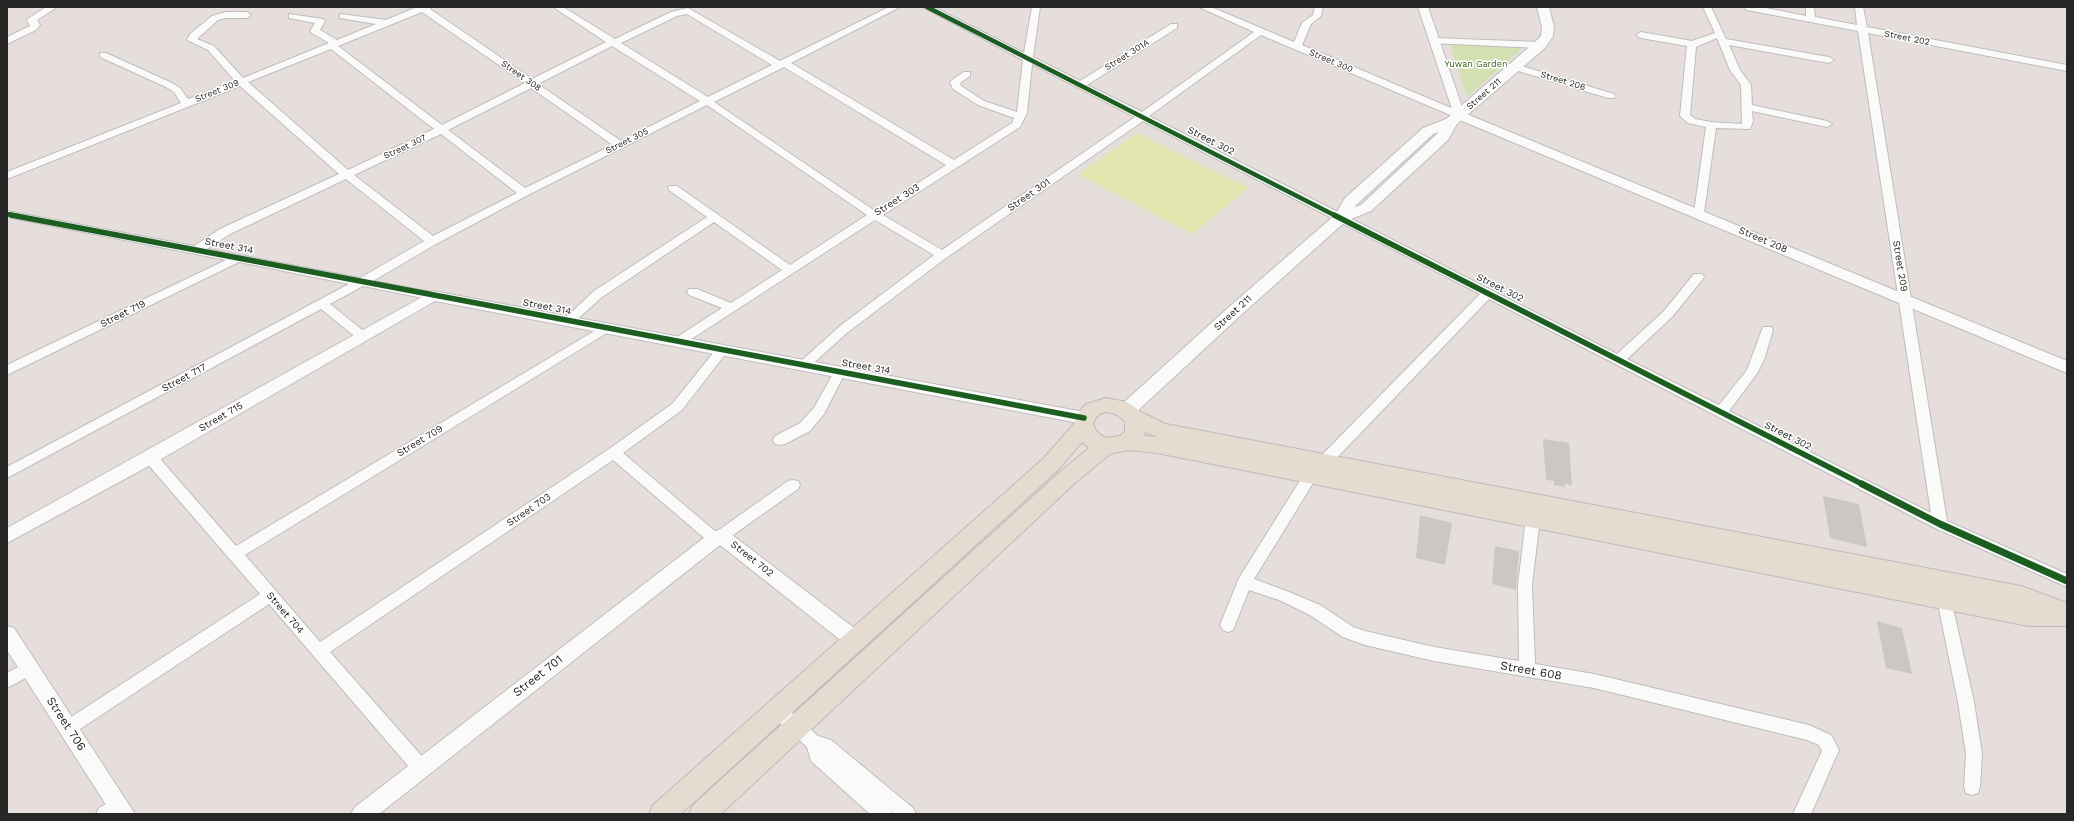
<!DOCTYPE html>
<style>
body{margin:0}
#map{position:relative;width:2074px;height:821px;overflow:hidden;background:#e6dedb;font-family:"Work Sans",sans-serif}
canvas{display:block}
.frame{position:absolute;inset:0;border:8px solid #262626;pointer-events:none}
</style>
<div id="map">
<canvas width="2074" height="821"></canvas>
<div class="frame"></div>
</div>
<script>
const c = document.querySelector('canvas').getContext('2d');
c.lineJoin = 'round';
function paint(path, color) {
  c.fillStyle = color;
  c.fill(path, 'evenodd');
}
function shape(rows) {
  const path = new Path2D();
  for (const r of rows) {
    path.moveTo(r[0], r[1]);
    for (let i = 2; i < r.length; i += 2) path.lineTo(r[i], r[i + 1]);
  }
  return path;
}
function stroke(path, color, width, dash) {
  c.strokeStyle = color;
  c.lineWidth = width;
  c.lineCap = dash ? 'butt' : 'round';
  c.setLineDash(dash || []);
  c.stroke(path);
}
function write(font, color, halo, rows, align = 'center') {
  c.font = font + ' "Work Sans",sans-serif';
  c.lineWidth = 3;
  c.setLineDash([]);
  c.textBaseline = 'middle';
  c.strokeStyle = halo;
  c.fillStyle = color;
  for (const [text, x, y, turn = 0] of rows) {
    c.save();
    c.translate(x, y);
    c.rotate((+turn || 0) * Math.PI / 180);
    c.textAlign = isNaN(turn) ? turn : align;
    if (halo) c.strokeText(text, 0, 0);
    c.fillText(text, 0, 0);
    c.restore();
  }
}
paint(shape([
 [1450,44,1524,47,1467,97]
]), '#d3e1b2');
paint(shape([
 [1137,133,1249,188,1192,234,1078,174]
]), '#e2e6af');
paint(shape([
 [1543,439,1569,443,1572,485,1565,484,1565,487,1554,485,1554,481,1546,480],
 [1823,496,1859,504,1867,547,1830,538],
 [1420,515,1452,523,1445,565,1416,558],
 [1495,546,1519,551,1516,590,1492,584],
 [1877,621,1902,628,1912,674,1886,668]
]), '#ccc7c5');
const minor = shape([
 [46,7,57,7,37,20,40,25,36,30,7,44,7,37,30,26,27,20,29,18,46,7],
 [417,7,431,7,430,9,532,79,606,42,553,7,563,7,615,39,671,12,688,8,780,61,889,7,900,7,791,63,954,160,1012,123,1014,118,978,105,953,89,950,82,952,80,964,72,970,72,970,76,960,83,961,86,984,101,1017,112,1023,60,923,7,934,7,1024,53,1032,7,1040,7,1033,57,1080,81,1171,24,1177,24,1177,28,1087,85,1142,112,1254,32,1199,7,1211,7,1294,42,1302,23,1313,15,1315,7,1323,7,1321,16,1311,24,1302,45,1463,113,1464,115,1463,117,1455,117,1261,35,1149,116,1617,354,1664,311,1694,274,1702,274,1704,277,1702,280,1672,317,1627,359,1719,405,1747,370,1763,327,1771,327,1773,330,1765,357,1758,372,1729,411,1931,513,1858,31,1747,10,1743,7,1761,7,1806,16,1806,7,1814,7,1815,17,1857,25,1855,7,1863,7,1867,27,2067,65,2067,71,1868,33,1947,521,2067,574,2067,587,1935,528,1489,299,1329,466,1324,467,1319,466,1317,462,1319,458,1480,294,1143,121,946,258,848,332,807,369,803,370,799,369,797,366,799,363,840,326,934,255,875,220,682,345,674,345,672,342,674,339,722,308,689,295,687,292,689,289,697,289,731,303,782,270,714,222,602,297,572,324,564,324,562,321,594,291,707,217,669,190,668,188,669,186,677,186,790,265,867,215,707,105,528,195,436,244,373,281,437,293,439,296,437,299,433,300,363,286,330,304,366,333,368,336,366,339,358,339,321,309,7,478,7,467,349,284,239,262,7,375,7,365,226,260,7,217,7,211,194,246,220,229,339,174,240,86,7,179,7,172,181,103,174,92,166,87,100,57,100,53,106,53,172,83,180,88,188,99,235,81,208,50,187,40,190,34,212,16,226,12,247,12,251,15,247,18,226,18,218,20,197,39,214,46,243,78,329,43,312,33,310,31,315,23,289,18,289,14,323,19,325,21,320,30,337,40,376,24,340,18,340,14,386,20,417,7],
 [422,12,525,83,442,125,338,46,422,12],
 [687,14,772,65,708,97,621,43,677,16,687,14],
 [612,46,700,101,621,141,538,84,612,46],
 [331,49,434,129,348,170,248,82,331,49],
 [1032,64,1135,117,942,250,883,215,1020,127,1027,113,1032,64],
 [784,67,946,165,875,211,714,102,784,67],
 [531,88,613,145,525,188,448,130,531,88],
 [441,134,517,193,433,236,354,175,441,134],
 [346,179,424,241,360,278,207,249,228,235,346,179],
 [1703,7,1711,7,1726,39,1829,57,1834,60,1829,63,1729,45,1740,70,1751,85,1752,105,1827,121,1832,124,1827,127,1752,111,1753,121,1750,129,1716,128,1704,213,1699,216,1694,213,1706,127,1688,123,1680,116,1687,46,1641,38,1636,35,1641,32,1692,41,1715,33,1703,7],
 [1717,38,1730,70,1741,85,1742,124,1711,122,1695,119,1690,115,1696,47,1717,38],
 [1434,38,1540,42,1545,45,1540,48,1431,43,1429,41,1434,38],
 [1515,64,1614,94,1616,96,1614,98,1608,98,1512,69,1512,65,1515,64],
 [606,324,612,328,610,331,245,555,320,642,609,449,672,404,718,347,722,346,726,347,728,350,726,353,682,410,623,453,716,532,788,481,793,480,798,481,800,485,798,489,726,540,715,545,710,543,613,460,330,652,427,762,429,768,427,774,421,776,415,774,269,604,74,733,68,736,62,733,60,728,62,723,260,594,145,461,143,457,145,453,150,452,155,453,236,546,606,324],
 [839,368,843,370,845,373,824,414,810,431,785,444,780,445,775,444,773,440,775,436,800,423,814,408,835,370,839,368],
 [1311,470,1316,471,1318,475,1254,579,1289,592,1320,605,1353,627,1365,631,1434,647,1519,661,1518,585,1526,518,1528,514,1533,512,1538,514,1540,518,1532,585,1535,664,1594,674,1809,725,1831,735,1839,750,1811,814,1793,814,1822,751,1819,745,1807,740,1594,688,1434,661,1365,645,1343,637,1310,615,1279,600,1249,590,1233,630,1228,632,1223,630,1220,625,1239,578,1306,471,1311,470],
 [1944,593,1949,594,1951,599,1974,702,1982,754,1980,787,1978,793,1972,795,1966,793,1964,787,1966,754,1958,702,1937,599,1939,594,1944,593],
 [29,661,35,663,37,668,35,673,7,688,7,673,29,661],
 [777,703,783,705,818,736,831,740,913,808,916,814,894,814,890,811,892,814,870,814,811,761,807,747,771,715,769,710,771,705,777,703],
 [118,797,124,799,127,805,124,811,120,814,96,814,99,808,118,797]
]);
const tertiary = shape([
 [1418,7,1428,7,1464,113,2067,361,2067,373,1455,118,1418,7],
 [433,291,1084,412,1090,414,1092,418,1090,422,1084,424,435,301,156,462,7,543,7,528,433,291],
 [721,529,727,531,862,634,864,640,862,646,855,648,848,646,720,545,379,814,351,814,355,807,709,534,721,529],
 [7,626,14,628,135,814,112,814,7,650,7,626]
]);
const secondary = shape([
 [1537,7,1549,7,1554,27,1553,36,1545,48,1457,124,1448,140,1371,211,1346,221,1241,315,1133,415,1127,417,1121,415,1118,410,1121,405,1229,307,1335,215,1345,198,1423,128,1446,119,1535,42,1541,36,1542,27,1537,7],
 [1439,132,1361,205,1354,207,1433,134,1439,132]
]);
const primary = shape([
 [1106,398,1127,402,1141,412,1166,424,2021,586,2067,603,2067,626,2028,626,1157,453,1129,450,1110,454,1075,483,721,814,689,814,693,805,1061,471,1089,448,1082,442,1058,470,681,814,649,814,653,805,1044,458,1073,425,1081,409,1086,404,1106,398],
 [1106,412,1115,414,1125,421,1125,431,1120,436,1106,438,1100,435,1095,429,1093,423,1095,419,1100,414,1106,412],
 [1145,432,1155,436,1157,437,1144,436,1145,432]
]);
stroke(minor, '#bfbdbd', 2);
stroke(tertiary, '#bfbdbd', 2);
stroke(secondary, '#bfbdbd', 2);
stroke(primary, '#bebbbb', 2);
paint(minor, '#fbfafa');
paint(tertiary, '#fbfafa');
paint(secondary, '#fbfafa');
paint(primary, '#e6dbd0');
stroke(shape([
 [927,7,1336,216],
 [7,214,17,216]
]), '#1b5e20', 4.5);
stroke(shape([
 [11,215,1084,418],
 [1334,215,1864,485]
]), '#1b5e20', 5.5);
stroke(shape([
 [1862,484,1940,524,2067,581]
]), '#1b5e20', 7);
write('9px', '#262626', '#fff', [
 ["Street 202",1907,38,11],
 ["Street 301A",1127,55,-32],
 ["Street 300",1331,61,23],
 ["Street 308",521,76,35],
 ["Street 206",1563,81,17],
 ["Street 309",217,91,-22],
 ["Street 211",1484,94,-41],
 ["Street 305",627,141,-27],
 ["Street 307",405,147,-25]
]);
write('9px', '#3c6416', '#fff', [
 ["Yuwan Garden",1476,64]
]);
write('10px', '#262626', '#fff', [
 ["Street 302",1211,141,27],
 ["Street 301",1029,195,-35],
 ["Street 303",897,200,-32],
 ["Street 208",1763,240,23],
 ["Street 314",229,246,11],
 ["Street 209",1900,266,81],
 ["Street 302",1500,288,27],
 ["Street 314",547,307,11],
 ["Street 211",1233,313,-42],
 ["Street 719",123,314,-26],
 ["Street 314",866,367,10],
 ["Street 717",184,378,-28],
 ["Street 715",221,417,-30],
 ["Street 302",1788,436,27],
 ["Street 709",420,441,-31],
 ["Street 703",529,510,-34],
 ["Street 702",752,559,38],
 ["Street 704",285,613,49]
]);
write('12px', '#262626', '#fff', [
 ["Street 608",1531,671,10],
 ["Street 701",538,676,-38],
 ["Street 706",66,724,57]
]);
</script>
